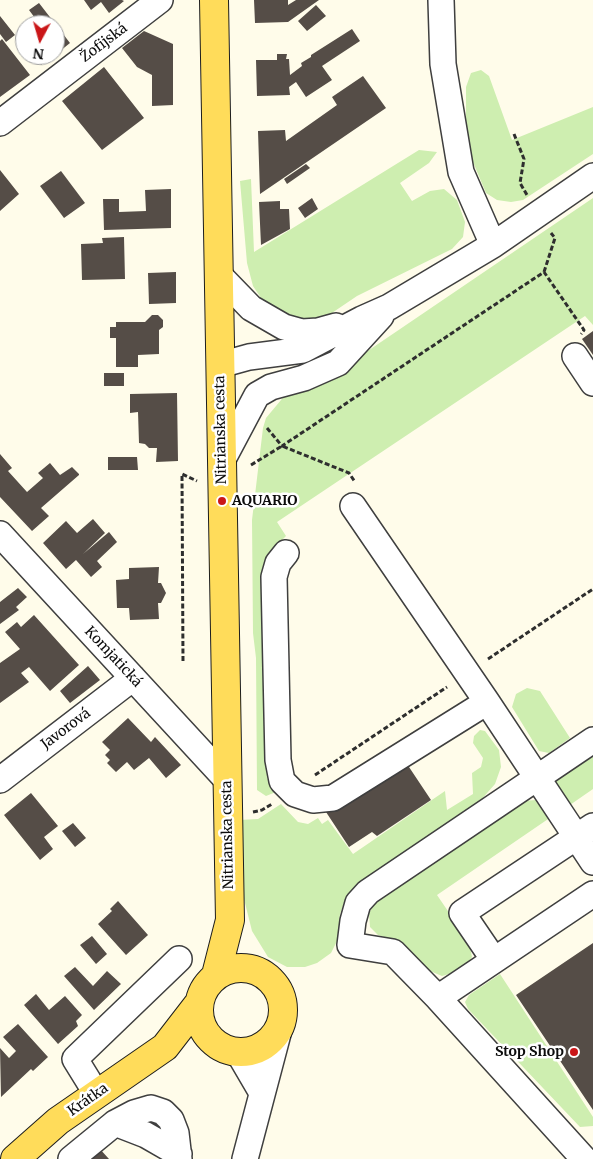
<!DOCTYPE html>
<meta charset="utf-8">
<style>
body{margin:0}
#map{position:relative;width:593px;height:1159px;overflow:hidden;background:#fffcea;font-family:Merriweather,serif}
canvas{display:block}
.north{position:absolute;left:15px;top:15px;width:50px;height:50px;box-sizing:border-box;background:#fff;border:1px solid #9e9e9e;border-radius:50%;rotate:186deg;font-size:14px;font-weight:700;line-height:20px;text-align:center;color:#0c0c0c}
.north::after{content:'';display:block;margin:auto;width:18px;height:22px;background:#ca1618;clip-path:polygon(50% 0,100% 100%,50% 72%,0 100%)}
</style>
<div id="map">
<canvas width="593" height="1159"></canvas>
<div class="north">N</div>
</div>
<script>
const c = document.querySelector('canvas').getContext('2d');
c.lineJoin = 'round';
function paint(path, color) {
  c.fillStyle = color;
  c.fill(path, 'evenodd');
}
function shape(rows) {
  const path = new Path2D();
  for (const r of rows) {
    if (r.length === 3) {
      path.moveTo(r[0] + r[2], r[1]);
      path.arc(r[0], r[1], r[2], 0, 2 * Math.PI);
      continue;
    }
    path.moveTo(r[0], r[1]);
    for (let i = 2; i < r.length; i += 2) path.lineTo(r[i], r[i + 1]);
  }
  return path;
}
function stroke(path, color, width, dash) {
  c.strokeStyle = color;
  c.lineWidth = width;
  c.lineCap = dash ? 'butt' : 'round';
  c.setLineDash(dash || []);
  c.stroke(path);
}
function write(font, color, halo, rows, align = 'center') {
  c.font = font + ' Merriweather,serif';
  c.lineWidth = 5;
  c.setLineDash([]);
  c.textBaseline = 'middle';
  c.strokeStyle = halo;
  c.fillStyle = color;
  for (const [text, x, y, turn = 0] of rows) {
    c.save();
    c.translate(x, y);
    c.rotate((+turn || 0) * Math.PI / 180);
    c.textAlign = isNaN(turn) ? turn : align;
    if (halo) c.strokeText(text, 0, 0);
    c.fillText(text, 0, 0);
    c.restore();
  }
}
paint(shape([
 [481,70,489,76,512,140,593,107,593,154,523,200,511,202,497,200,486,193,473,162,466,133,466,87,471,73],
 [419,150,437,152,429,163,400,183,412,201,430,191,444,189,457,200,465,222,463,237,452,249,357,296,326,317,302,320,287,316,267,307,253,286,247,263,240,181,251,179,254,252],
 [593,198,593,325,585,316,277,522,286,536,267,555,261,573,267,778,276,792,266,796,257,790,256,658,253,633,252,520,263,428,266,418,286,394,325,380],
 [527,688,540,691,570,738,549,753,539,751,512,707,516,694],
 [480,730,485,731,499,750,501,767,495,784,480,801,361,881,345,900,340,914,338,939,331,953,317,963,305,967,287,967,268,957,252,931,243,895,239,820,258,819,281,804,298,822,308,824,318,818,322,824,328,820,353,854,445,791,447,810,473,794,472,773,481,767,483,758,473,743,474,736],
 [593,754,593,789,567,807,551,782],
 [536,800,546,804,554,815,437,895,469,942,472,957,463,970,442,976,430,971,397,941,378,935,370,927,369,913,378,897,523,801],
 [500,974,593,1117,593,1126,580,1127,468,1009,465,1002,469,995]
]), '#ceeeb0');
paint(shape([
 [84,0,122,0,124,1,109,13,101,2,91,10],
 [254,0,288,0,288,5,296,0,319,0,288,22,255,23],
 [39,3,70,43,55,55,55,25,34,25,38,22,29,10],
 [316,5,326,16,307,31,298,21],
 [0,16,15,35,6,42,0,34],
 [352,29,360,41,322,66,332,80,306,97,296,82,289,87,290,95,257,96,256,60,277,60,277,54,287,54,286,59,289,59,290,75,302,66,301,63,311,57,311,55],
 [144,31,173,44,173,105,152,106,152,75,137,67,122,48],
 [2,39,30,75,0,97,0,41],
 [33,55,55,55,41,65],
 [104,67,144,118,102,150,62,101],
 [363,76,386,108,260,194,258,131,285,130,286,141,337,105,332,97],
 [306,164,310,168,287,184,284,179],
 [0,170,19,194,0,211],
 [61,171,85,203,64,218,40,186],
 [171,189,171,228,104,230,103,199,119,199,119,212,146,211,145,190],
 [312,198,318,209,305,218,298,208],
 [280,201,280,209,289,209,290,229,261,245,259,202],
 [124,237,125,279,82,280,81,244,103,243,102,238],
 [176,272,176,303,149,304,148,273],
 [152,315,158,315,163,320,163,327,159,330,159,354,138,355,138,367,116,367,116,338,110,338,110,327,116,327,116,322,145,322],
 [593,331,593,355,582,339],
 [104,373,124,373,124,386,104,386],
 [177,393,178,461,156,462,157,448,149,448,145,444,139,443,138,412,130,413,130,394],
 [0,454,12,468,8,471,27,492,43,478,38,473,50,463,60,475,72,467,79,474,79,475,41,508,49,516,32,531,0,497],
 [108,457,137,457,138,470,108,470],
 [93,519,105,533,83,554,109,532,117,542,97,561,102,567,91,577,76,560,66,569,43,543,66,521,77,533],
 [159,567,158,583,161,583,166,593,161,603,158,603,159,619,130,620,129,608,117,608,116,580,129,579,129,568],
 [18,588,27,597,16,607,19,610,0,624,0,602],
 [34,615,79,665,50,691,29,667,21,673,29,682,0,703,0,663,20,649,5,632,17,622,21,627],
 [88,666,100,680,70,703,60,691],
 [128,718,151,742,155,737,181,765,166,778,149,758,134,770,127,762,116,772,107,763,110,760,105,755,110,750,102,742],
 [397,749,431,800,377,836,372,832,349,847,326,812,343,800],
 [31,793,58,826,44,837,53,849,40,860,4,815],
 [73,823,86,838,75,847,62,831],
 [118,901,148,935,126,955,98,924,112,911,110,909],
 [92,936,107,954,96,964,80,945],
 [593,943,593,1110,516,995],
 [75,967,93,986,107,971,121,984,94,1010,64,976],
 [36,994,49,1010,65,996,82,1015,76,1021,78,1026,58,1044,24,1005],
 [18,1024,48,1057,33,1071,31,1069,1,1097,0,1048,9,1058,16,1051,3,1037],
 [99,1148,109,1159,86,1159]
]), '#554d47');
const minor = shape([
 [441,0,443,64,461,172,493,245],
 [0,123,160,0],
 [219,275,251,308,284,327,302,332,318,331,336,326],
 [575,356,593,383],
 [220,365,249,357,303,350,362,319,389,307,493,245,593,176],
 [222,461,257,395,271,387,304,378,338,363,381,316],
 [353,506,487,702,593,862],
 [0,534,227,780],
 [286,553,278,563,274,577,278,760,282,781,295,794,313,800,333,798,487,702],
 [0,780,133,678],
 [494,960,462,913,593,826],
 [438,998,593,894],
 [238,1052,262,1093],
 [96,1093,75,1059,179,959],
 [115,1123,146,1135,179,1154],
 [71,1159,115,1123,134,1113,151,1108,163,1112,171,1120,176,1133,179,1159],
 [245,1159,279,1030],
 [584,1159,438,998,393,952,350,945,353,921,358,903,368,892,593,740]
]);
const major = shape([
 [214,0,230,920,216,975],
 [241,1010,42],
 [15,1159,58,1121,165,1047,199,1003]
]);
stroke(minor, '#3f3f3f', 28);
stroke(major, '#1d1d1d', 30);
stroke(shape([
 [514,134,524,159,520,183,527,195],
 [544,272,555,238,551,233],
 [267,428,282,446,544,272,584,330,581,334],
 [251,465,282,446,349,473,355,482],
 [488,659,593,589],
 [183,661,182,474,197,481],
 [315,775,447,687],
 [253,812,262,810,272,804]
]), '#2e2e2e', 3, [5, 2.5]);
stroke(minor, '#fff', 25);
stroke(major, '#ffdc5a', 28);
for (const [x, y, r, color] of [
 [222,501,5,"#ca1618"],
 [574,1052,5,"#ca1618"]
]) {
  const dot = new Path2D();
  dot.arc(x, y, r, 0, 2 * Math.PI);
  c.fillStyle = color;
  c.fill(dot);
  stroke(dot, '#fff', 2);
}
write('14px', '#0c0c0c', '#fff', [
 ["Žofijská",104,43,-37],
 ["Nitrianska cesta",221,430,-91],
 ["Komjatická",113,657,47],
 ["Javorová",66,729,-37],
 ["Nitrianska cesta",228,835,-91],
 ["Krátka",88,1100,-35]
]);
write('bold 14px', '#0c0c0c', '#fff', [
 ["AQUARIO",232,501],
 ["Stop Shop",564,1052,"right"]
], 'left');
</script>
